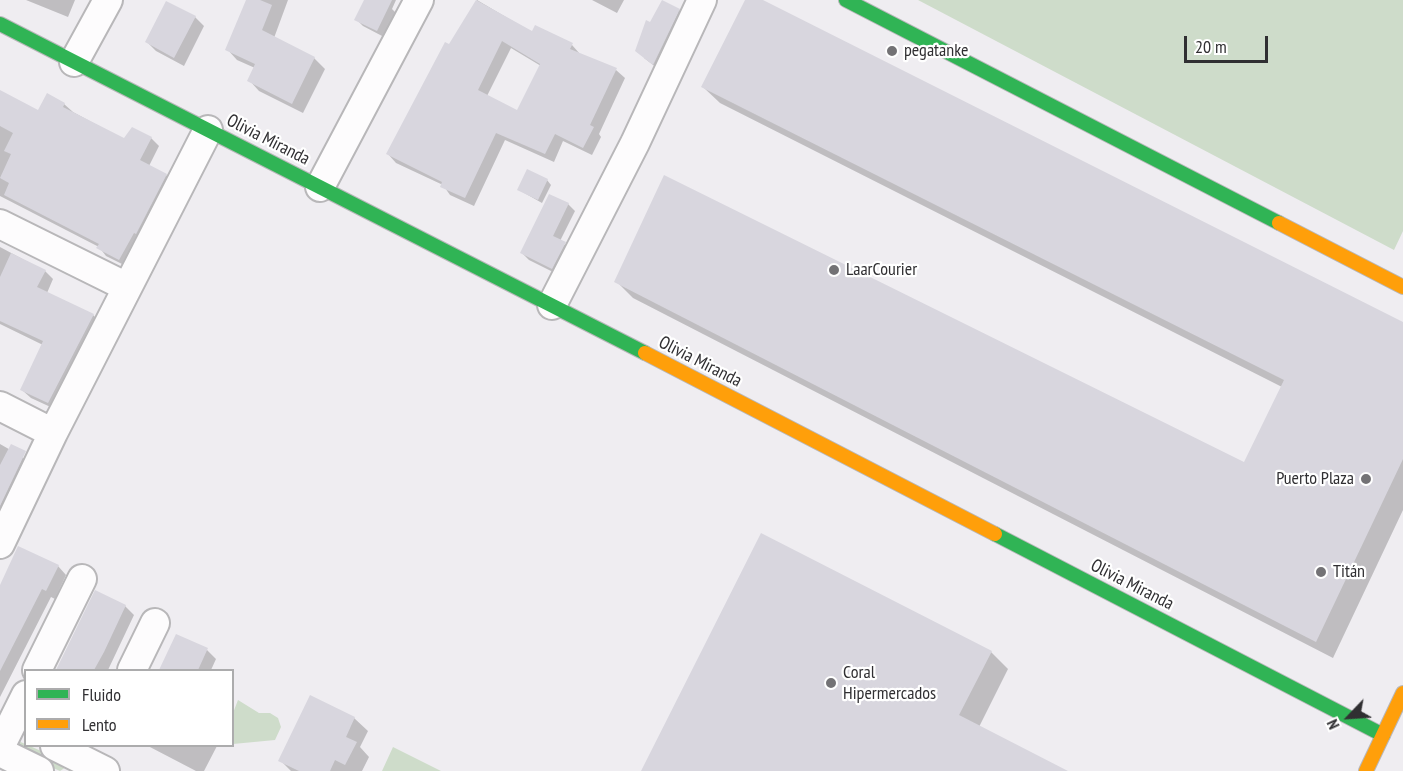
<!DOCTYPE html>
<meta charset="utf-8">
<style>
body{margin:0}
#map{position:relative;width:1403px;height:771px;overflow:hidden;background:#efedf1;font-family:"PT Sans Narrow",sans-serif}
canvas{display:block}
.legend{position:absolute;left:24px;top:669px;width:210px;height:78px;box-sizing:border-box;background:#fff;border:2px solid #acacad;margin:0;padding:8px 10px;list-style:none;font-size:18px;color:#302f32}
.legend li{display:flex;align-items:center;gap:12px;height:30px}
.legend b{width:30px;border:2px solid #acacad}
.north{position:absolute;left:1319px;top:687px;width:60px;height:60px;-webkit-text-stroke:4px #fff;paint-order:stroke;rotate:245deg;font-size:16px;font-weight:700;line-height:24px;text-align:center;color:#302f32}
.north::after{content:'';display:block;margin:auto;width:21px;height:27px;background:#302f32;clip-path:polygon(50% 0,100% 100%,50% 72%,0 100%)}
.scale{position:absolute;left:1184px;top:36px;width:84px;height:27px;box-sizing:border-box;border:3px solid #302f32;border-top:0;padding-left:8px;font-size:18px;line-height:21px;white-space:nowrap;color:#302f32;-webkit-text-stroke:4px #fff;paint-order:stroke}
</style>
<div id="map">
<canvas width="1403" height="771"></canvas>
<ul class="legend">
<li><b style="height:8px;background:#30b455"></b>Fluido</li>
<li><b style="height:8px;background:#ff9f0a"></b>Lento</li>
</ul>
<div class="north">N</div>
<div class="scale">20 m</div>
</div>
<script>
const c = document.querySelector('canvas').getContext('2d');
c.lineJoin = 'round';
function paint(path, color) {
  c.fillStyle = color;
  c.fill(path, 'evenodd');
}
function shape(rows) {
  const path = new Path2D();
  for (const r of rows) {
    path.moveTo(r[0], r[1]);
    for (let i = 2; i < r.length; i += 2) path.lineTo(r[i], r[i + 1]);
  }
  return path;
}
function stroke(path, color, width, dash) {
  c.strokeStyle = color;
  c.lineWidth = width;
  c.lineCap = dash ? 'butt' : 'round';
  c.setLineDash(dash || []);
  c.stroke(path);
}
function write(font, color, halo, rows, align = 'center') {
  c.font = font + ' "PT Sans Narrow",sans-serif';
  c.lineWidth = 4.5;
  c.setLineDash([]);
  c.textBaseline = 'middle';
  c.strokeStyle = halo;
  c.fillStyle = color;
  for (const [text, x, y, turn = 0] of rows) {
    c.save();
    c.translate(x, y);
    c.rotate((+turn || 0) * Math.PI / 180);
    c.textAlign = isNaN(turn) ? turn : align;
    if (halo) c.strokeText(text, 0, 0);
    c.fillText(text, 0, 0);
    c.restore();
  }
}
paint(shape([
 [918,0,1403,0,1403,231,1394,250],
 [238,700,259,713,270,713,278,718,281,727,275,740,233,744,233,713],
 [16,740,64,761,66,767,60,771,13,750],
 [393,747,441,771,382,771]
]), '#cedcca');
paint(shape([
 [26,0,75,0,68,17],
 [248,0,288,0,274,38,314,58,325,69,303,113,259,91,249,80,255,68,237,60,227,49],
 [365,0,396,0,392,9,396,13,384,37,363,26,356,19],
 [477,0,533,33,572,45,580,54,616,70,625,78,599,134,601,137,592,155,563,141,554,162,505,140,474,206,450,195,443,185,396,163,388,154],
 [511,48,541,66,518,112,487,96],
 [592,0,624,0,617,13],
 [746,0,759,0,1403,324,1403,510,1333,658,633,298,616,281,1245,464,1282,387,720,103,703,87],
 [679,10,686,18,661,71,644,58,651,24],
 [195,17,204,26,184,66,156,51,147,42],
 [0,92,39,112,47,95,64,104,73,112,125,140,151,138,159,146,149,166,166,175,174,184,128,267,106,256,99,247,0,196],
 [547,180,551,185,542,203,519,190],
 [568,204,575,211,560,241,572,251,559,275,529,260,522,253],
 [0,247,45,271,53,279,47,293,93,315,101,323,57,410,31,398,22,390,43,345,0,324],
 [0,444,21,456,30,465,0,519],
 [58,566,66,575,55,599,51,597,0,697,0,588],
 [96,592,125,606,134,615,108,670,58,670],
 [177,636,207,650,216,659,211,670,160,670],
 [991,652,1008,669,979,727,1064,771,643,771],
 [354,718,368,731,360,747,369,757,362,771,291,771,280,760],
 [148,746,217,746,204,771,196,771]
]), '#0003');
paint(shape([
 [246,0,260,0,272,5,262,30,315,57,292,104,247,81,255,64,225,50],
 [364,0,392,0,377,31,354,20],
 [476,0,532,31,535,25,573,43,570,49,617,68,590,125,594,127,583,148,555,134,545,154,496,133,465,198,440,187,442,182,386,154,445,42,449,44],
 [502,41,540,64,517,110,478,90],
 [662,0,680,9,653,65,635,51,646,20,650,22],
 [745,0,763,0,1403,322,1403,459,1316,642,614,282,664,175,1244,462,1284,380,701,87],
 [166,1,196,16,174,58,145,42],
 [0,90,38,110,47,93,65,103,63,107,124,138,132,127,152,137,140,160,167,174,136,234,134,233,119,260,96,248,99,244,4,195,9,183,0,178,11,154,4,151,13,133,0,126],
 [527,169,548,179,538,200,517,190],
 [549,194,569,203,553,236,566,242,552,269,520,253],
 [11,253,46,270,37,287,94,314,48,403,20,390,43,341,0,321,0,277],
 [11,444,26,451,0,506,0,465],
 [761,533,992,651,959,715,1068,771,641,771],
 [18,546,59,565,46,591,42,589,0,671,0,585],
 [95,590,126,605,104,652,94,670,56,670],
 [176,634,208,648,198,670,159,670],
 [310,695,355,717,346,737,357,742,345,765,335,760,330,771,299,771,278,761]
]), '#d8d6de');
const street = shape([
 [74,62,108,0],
 [320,187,419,0],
 [0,224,127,287],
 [552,305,635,143,702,0],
 [0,406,53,433],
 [0,544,53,433,208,130],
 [37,670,82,579],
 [132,670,155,623],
 [55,746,105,771],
 [0,747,26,695],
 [0,752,39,771]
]);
const fast = shape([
 [846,0,1279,223],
 [0,24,645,353],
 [995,534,1383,735]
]);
const slow = shape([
 [1279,223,1403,287],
 [645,353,995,534],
 [1366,771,1403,693]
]);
stroke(street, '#b8b7b9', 32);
stroke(fast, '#b8b7b9', 16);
stroke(slow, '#b8b7b9', 16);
stroke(street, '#fdfcfd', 28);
stroke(fast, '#30b455', 14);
stroke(slow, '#ff9f0a', 14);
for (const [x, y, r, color] of [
 [892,51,6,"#737275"],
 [834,270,6,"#737275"],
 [1366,479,6,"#737275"],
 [1321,572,6,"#737275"],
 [831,683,6,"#737275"]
]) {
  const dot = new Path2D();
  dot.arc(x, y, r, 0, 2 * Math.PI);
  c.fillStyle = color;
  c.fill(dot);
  stroke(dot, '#fff', 2);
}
write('18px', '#302f32', '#fff', [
 ["pegatanke",904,51],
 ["LaarCourier",846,270],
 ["Puerto Plaza",1354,479,"right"],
 ["Titán",1333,572],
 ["Coral",843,673],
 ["Hipermercados",843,694]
], 'left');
write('18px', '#302f32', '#fff', [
 ["Olivia Miranda",268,140,27],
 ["Olivia Miranda",700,362,27],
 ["Olivia Miranda",1132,585,27]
]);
</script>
